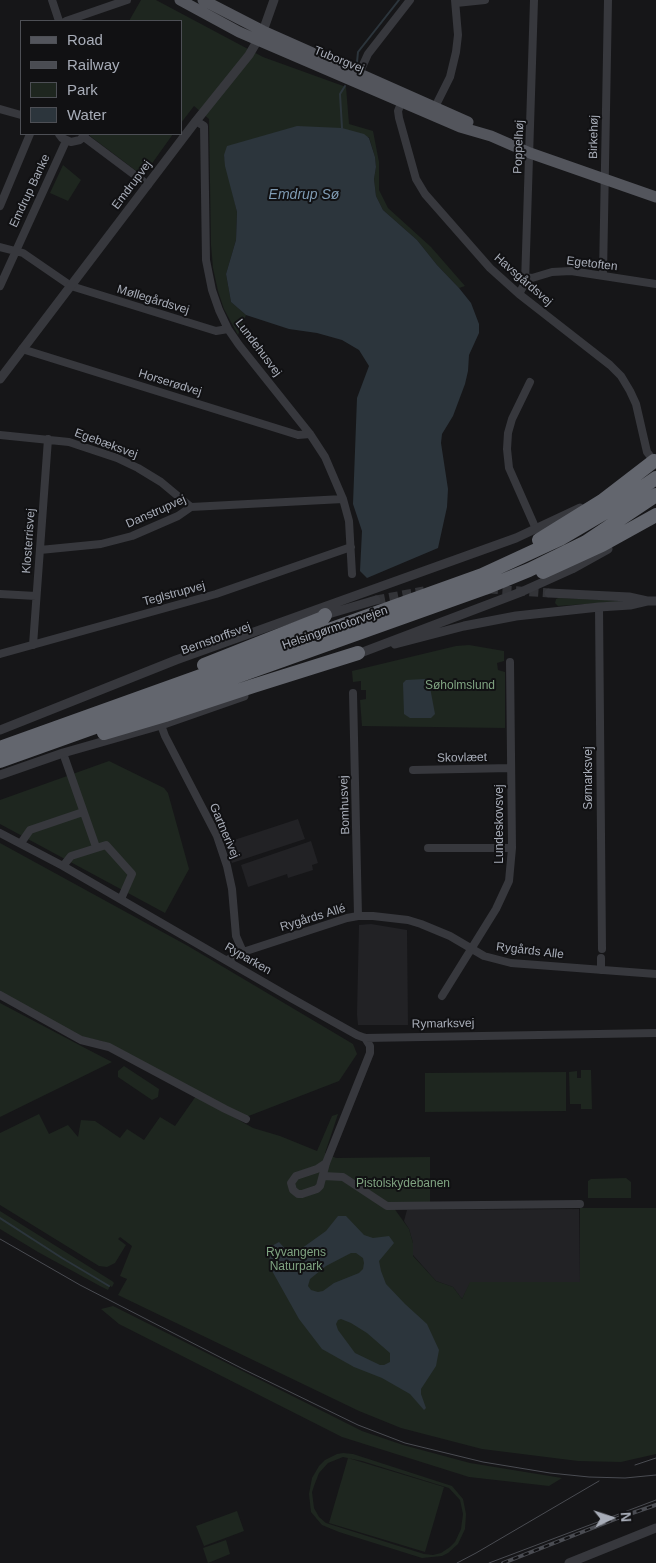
<!DOCTYPE html>
<meta charset="utf-8">
<style>
body{margin:0}
#map{position:relative;width:656px;height:1563px;overflow:hidden;background:#161618;font-family:Helvetica,sans-serif}
canvas{display:block}
.legend{position:absolute;left:20px;top:20px;width:162px;height:115px;box-sizing:border-box;background:#111113;border:1px solid #4d4f55;margin:0;padding:6px 9px;list-style:none;font-size:15px;color:#a8adb8}
.legend li{display:flex;align-items:center;gap:10px;height:25px}
.legend b{width:25px;border:1px solid #4d4f55}
.north{position:absolute;left:586px;top:1493px;width:50px;height:50px;-webkit-text-stroke:4px #111113;paint-order:stroke;rotate:86deg;font-size:14px;font-weight:700;line-height:20px;text-align:center;color:#a8adb8}
.north::after{content:'';display:block;margin:auto;width:18px;height:22px;background:#a8adb8;clip-path:polygon(50% 0,100% 100%,50% 72%,0 100%)}
</style>
<div id="map">
<canvas width="656" height="1563"></canvas>
<ul class="legend">
<li><b style="height:6px;background:#53555c"></b>Road</li>
<li><b style="height:6px;background:#4a4c52"></b>Railway</li>
<li><b style="height:14px;background:#1e261f"></b>Park</li>
<li><b style="height:14px;background:#2c353c"></b>Water</li>
</ul>
<div class="north">N</div>
</div>
<script>
const c = document.querySelector('canvas').getContext('2d');
c.lineJoin = 'round';
function paint(path, color) {
  c.fillStyle = color;
  c.fill(path, 'evenodd');
}
function shape(rows) {
  const path = new Path2D();
  for (const r of rows) {
    path.moveTo(r[0], r[1]);
    for (let i = 2; i < r.length; i += 2) path.lineTo(r[i], r[i + 1]);
  }
  return path;
}
function stroke(path, color, width, dash) {
  c.strokeStyle = color;
  c.lineWidth = width;
  c.lineCap = dash ? 'butt' : 'round';
  c.setLineDash(dash || []);
  c.stroke(path);
}
function write(font, color, halo, rows, align = 'center') {
  c.font = font + ' Helvetica,sans-serif';
  c.lineWidth = 4;
  c.setLineDash([]);
  c.textBaseline = 'middle';
  c.strokeStyle = halo;
  c.fillStyle = color;
  for (const [text, x, y, turn = 0] of rows) {
    c.save();
    c.translate(x, y);
    c.rotate((+turn || 0) * Math.PI / 180);
    c.textAlign = isNaN(turn) ? turn : align;
    if (halo) c.strokeText(text, 0, 0);
    c.fillText(text, 0, 0);
    c.restore();
  }
}
paint(shape([
 [298,819,305,839,232,863,225,843],
 [311,841,318,863,312,865,313,870,288,878,287,874,248,887,241,865],
 [371,924,407,930,408,1025,358,1025,357,1014,359,925],
 [579,1209,580,1282,471,1282,462,1299,453,1287,436,1281,413,1255,413,1243,409,1229,404,1221,407,1210]
]), '#222225');
paint(shape([
 [141,0,156,0,263,57,346,87,349,124,373,131,379,162,379,190,388,208,431,247,465,286,459,288,437,265,417,240,383,210,376,196,374,179,376,167,375,157,369,137,224,155,237,212,236,240,226,274,231,302,246,315,238,335,224,309,218,291,213,268,211,245,209,119,194,106,181,123,181,21,129,21],
 [90,134,173,134,143,176,90,136],
 [63,165,81,180,68,201,50,193],
 [559,598,630,601,558,606,555,603,556,599],
 [469,645,504,651,504,661,497,663,498,670,505,672,505,728,362,726,360,700,366,699,366,690,361,690,361,681,353,682,352,671,456,646],
 [109,761,164,788,168,793,189,869,165,913,0,824,0,800],
 [0,843,188,946,353,1044,357,1054,339,1081,246,1117,102,1041,82,1037,0,992],
 [0,1003,85,1048,112,1062,0,1117],
 [124,1066,159,1089,158,1097,152,1100,118,1077,118,1071],
 [581,1070,591,1070,592,1109,581,1109,581,1104,570,1104,569,1072,577,1071,577,1078,581,1078],
 [566,1072,566,1111,425,1112,425,1073],
 [196,1096,253,1128,280,1136,317,1151,332,1116,338,1114,325,1153,336,1158,430,1157,430,1203,391,1204,409,1229,413,1243,413,1256,436,1281,453,1287,462,1299,470,1282,580,1282,580,1208,656,1208,656,1454,621,1462,578,1461,482,1449,401,1428,359,1411,118,1295,127,1279,120,1276,132,1246,120,1237,118,1239,126,1245,115,1263,107,1267,99,1266,0,1205,0,1133,39,1114,49,1134,68,1125,78,1137,81,1120,95,1121,120,1138,127,1129,144,1140,160,1117,175,1126],
 [626,1178,631,1182,631,1198,588,1198,588,1181,591,1179],
 [0,1211,112,1281,114,1283,112,1287,110,1286,108,1290,100,1286,38,1252,0,1229],
 [113,1306,362,1431,403,1445,470,1463,562,1478,549,1486,469,1477,342,1437,119,1324,101,1309],
 [343,1453,353,1454,452,1486,463,1499,466,1514,465,1529,458,1544,448,1553,442,1556,422,1558,339,1532,322,1525,311,1512,309,1494,312,1478,319,1466,325,1460,337,1454],
 [343,1457,362,1461,449,1488,460,1500,463,1514,461,1529,455,1542,450,1547,441,1553,433,1555,424,1554,326,1523,319,1517,314,1508,312,1492,314,1486,319,1473,328,1463],
 [348,1458,444,1487,425,1552,329,1523],
 [237,1511,244,1531,204,1546,196,1526],
 [226,1540,230,1554,208,1563,203,1548]
]), '#1e261f');
paint(shape([
 [297,126,342,128,364,134,369,138,375,157,376,167,374,179,376,196,383,210,417,240,437,265,459,288,471,303,479,324,479,333,469,355,468,371,465,384,453,416,442,434,441,443,448,489,447,507,438,548,367,578,360,571,362,531,353,504,357,398,369,366,359,350,342,340,317,333,289,329,246,315,231,302,226,274,236,240,237,212,225,166,224,155,227,146],
 [425,679,429,682,435,714,431,718,410,718,404,714,403,683,406,680],
 [338,1216,346,1216,364,1235,373,1238,389,1236,394,1243,379,1261,381,1271,386,1284,405,1304,427,1324,439,1350,436,1366,421,1389,421,1394,426,1408,424,1410,410,1394,382,1378,354,1367,322,1349,299,1319,271,1269,268,1248,279,1242,288,1252,298,1251,326,1231],
 [351,1253,356,1253,363,1258,364,1263,363,1269,359,1273,334,1283,323,1291,318,1292,311,1290,308,1286,310,1279,326,1266],
 [341,1319,351,1323,367,1333,390,1353,390,1362,384,1365,380,1365,355,1353,338,1330,336,1324,338,1320]
]), '#2c353c');
stroke(shape([
 [357,62,358,52,399,0],
 [342,128,340,94,345,86],
 [0,1218,62,1258,109,1286]
]), '#2c353c', 2);
stroke(shape([
 [489,589,549,593],
 [376,600,424,591]
]), '#333438', 9, [9, 4.5]);
stroke(shape([
 [52,0,59,21],
 [456,3,485,0],
 [66,21,127,0],
 [358,76,368,54,410,0],
 [402,101,398,111,399,118,416,179,425,194,490,268,519,294,610,365,621,376,630,391,636,404,647,452,654,461],
 [435,107,450,77,456,52,458,35,455,0],
 [0,109,21,115],
 [196,121,204,126,206,260,212,290,219,310,228,329,239,345,310,434,325,457,343,499,349,521,352,574],
 [59,134,62,138,71,142,80,140,85,134],
 [84,137,148,185],
 [0,206,30,134],
 [0,247,23,253,71,286,216,331,228,329],
 [603,275,608,0],
 [525,277,532,278,552,272,571,271,656,284],
 [0,286,66,141],
 [519,294,525,283,534,0],
 [22,349,298,435,310,434],
 [530,382,512,419,508,433,507,449,509,468,536,529],
 [0,435,69,442,117,458,138,468,161,482,191,507],
 [40,550,101,544,132,536,178,516,191,507,343,499],
 [0,594,36,596],
 [599,607,602,949],
 [33,645,48,439],
 [0,654,216,594,351,547],
 [353,693,358,916],
 [161,725,165,736,217,836,227,866,232,889,236,936,243,952],
 [63,753,96,847],
 [413,770,511,768],
 [0,833,63,866,291,998,357,1035,365,1038,656,1033],
 [21,843,30,830,83,812],
 [428,848,512,848],
 [63,866,71,856,106,845,132,874,121,899],
 [227,960,243,952,347,918,358,916,373,916,408,920,421,924,450,936,484,956,511,963,656,974],
 [601,970,601,958],
 [0,995,81,1040,109,1047,225,1109,246,1119],
 [442,996,496,909,509,881,512,848,510,662],
 [326,1163,317,1169,296,1176,291,1183,293,1190,298,1194,302,1194,317,1189,320,1186,326,1163,370,1053,370,1046,365,1038],
 [323,1176,343,1177,387,1206,580,1204]
]), '#37383d', 8);
stroke(shape([
 [0,379,196,121,249,55,263,31,274,0],
 [549,593,629,597,647,601,656,601],
 [321,614,325,615,376,600],
 [395,644,464,626,516,616,599,607,630,605,647,601],
 [355,655,521,592,572,569,608,549],
 [0,730,176,660,516,538,580,508],
 [0,775,63,753,161,725,244,696],
 [569,1563,656,1528]
]), '#37383d', 9);
stroke(shape([
 [180,0,239,32,460,127,491,136,530,153,656,197],
 [203,0,263,31,468,122]
]), '#53555c', 11);
stroke(shape([
 [539,540,602,501,654,461],
 [543,572,602,545,656,515],
 [204,665,323,618,325,615],
 [104,733,165,715,253,686,358,653],
 [0,748,482,575,560,539,611,509,656,478],
 [0,761,485,588,529,570,586,542,656,495]
]), '#63666e', 14);
stroke(shape([
 [0,1239,80,1285,243,1369,358,1425,405,1443,483,1462,550,1473,589,1477,625,1478,656,1475],
 [635,1465,656,1458],
 [457,1563,476,1553,599,1481],
 [489,1563,656,1500]
]), '#4a4c52', 1);
const rail = shape([
 [503,1563,618,1518,656,1505]
]);
stroke(rail, '#4a4c52', 4);
stroke(rail, '#111113', 2, [5.5]);
write('12px', '#a8adb8', '#111113', [
 ["Tuborgvej",339,60,22],
 ["Birkehøj",594,137,-89],
 ["Poppelhøj",519,147,-88],
 ["Emdrupvej",132,185,-53],
 ["Emdrup Banke",30,191,-65],
 ["Egetoften",592,264,7],
 ["Havsgårdsvej",523,280,41],
 ["Møllegårdsvej",153,300,17],
 ["Lundehusvej",258,348,53],
 ["Horserødvej",170,383,17],
 ["Egebæksvej",106,444,20],
 ["Danstrupvej",156,512,-24],
 ["Klosterrisvej",29,541,-86],
 ["Teglstrupvej",174,594,-15],
 ["Helsingørmotorvejen",335,628,-19],
 ["Bernstorffsvej",216,639,-20],
 ["Skovlæet",462,758,-1],
 ["Sømarksvej",589,778,-90],
 ["Bomhusvej",345,805,-92],
 ["Lundeskovsvej",500,824,-90],
 ["Gartnerivej",224,831,67],
 ["Rygårds Allé",313,918,-17],
 ["Rygårds Alle",530,951,7],
 ["Ryparken",248,959,30],
 ["Rymarksvej",443,1024,-1]
]);
write('12px', '#7fa381', '#111113', [
 ["Søholmslund",460,686],
 ["Pistolskydebanen",403,1184],
 ["Ryvangens",296,1253],
 ["Naturpark",296,1267]
]);
write('italic 14px', '#7f9bb3', '#111113', [
 ["Emdrup Sø",304,195]
]);
</script>
